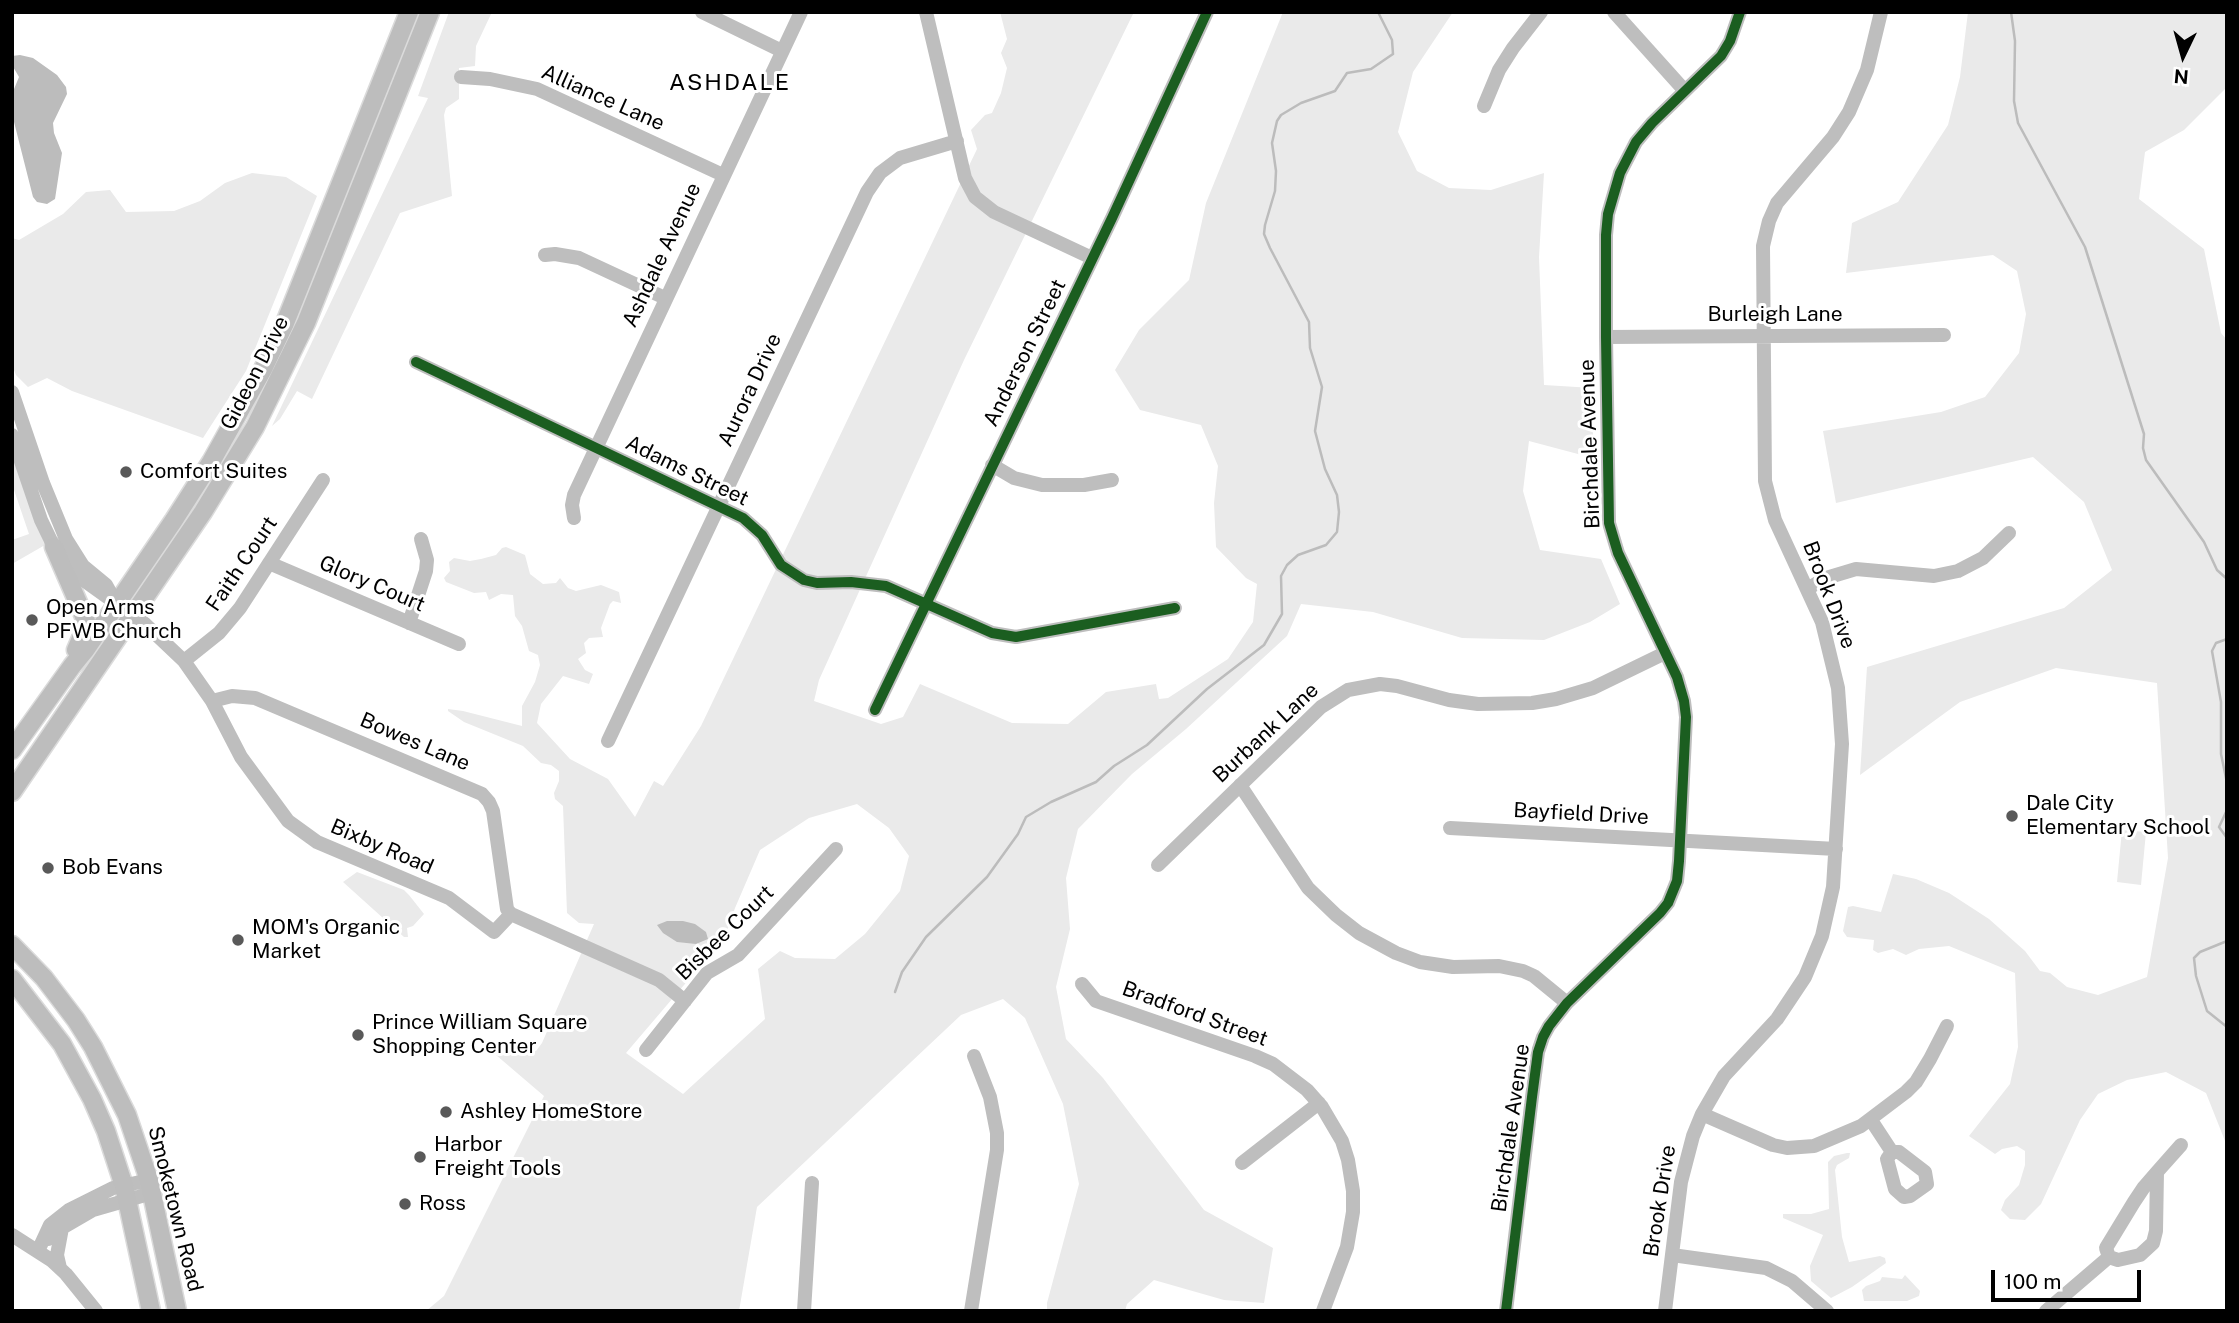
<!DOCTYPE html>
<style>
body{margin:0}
#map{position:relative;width:2239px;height:1323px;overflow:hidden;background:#fff;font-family:"Public Sans",sans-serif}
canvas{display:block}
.frame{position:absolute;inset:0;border:14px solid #000;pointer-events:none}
.north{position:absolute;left:2148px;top:21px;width:70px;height:70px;-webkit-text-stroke:5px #fff;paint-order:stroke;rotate:185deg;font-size:19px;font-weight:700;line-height:28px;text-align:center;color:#000}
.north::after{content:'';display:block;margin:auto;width:24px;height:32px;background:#000;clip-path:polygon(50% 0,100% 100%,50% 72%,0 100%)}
.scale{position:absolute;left:1991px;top:1270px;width:150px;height:32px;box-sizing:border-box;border:4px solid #000;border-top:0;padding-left:9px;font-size:21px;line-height:24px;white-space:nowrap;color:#000;-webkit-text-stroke:5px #fff;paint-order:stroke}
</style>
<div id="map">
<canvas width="2239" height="1323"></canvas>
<div class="frame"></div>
<div class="north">N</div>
<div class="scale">100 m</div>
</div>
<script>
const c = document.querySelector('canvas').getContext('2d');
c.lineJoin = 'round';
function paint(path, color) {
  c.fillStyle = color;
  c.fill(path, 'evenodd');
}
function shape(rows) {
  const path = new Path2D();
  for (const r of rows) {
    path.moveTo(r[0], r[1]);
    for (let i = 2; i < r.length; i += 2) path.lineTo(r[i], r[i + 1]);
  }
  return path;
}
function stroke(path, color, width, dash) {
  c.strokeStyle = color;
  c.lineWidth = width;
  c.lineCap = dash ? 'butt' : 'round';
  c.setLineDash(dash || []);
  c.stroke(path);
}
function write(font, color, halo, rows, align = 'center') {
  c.font = font + ' "Public Sans",sans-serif';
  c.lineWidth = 6;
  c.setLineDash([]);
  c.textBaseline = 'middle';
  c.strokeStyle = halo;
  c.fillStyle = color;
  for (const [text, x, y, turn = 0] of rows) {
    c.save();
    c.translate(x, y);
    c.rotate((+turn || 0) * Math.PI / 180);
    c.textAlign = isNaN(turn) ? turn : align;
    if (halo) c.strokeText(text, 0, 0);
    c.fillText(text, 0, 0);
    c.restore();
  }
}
paint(shape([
 [449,12,492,12,476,46,475,66,459,68,459,99,446,108,444,115,452,196,400,213,312,399,297,391,280,419,272,426,428,98,418,96],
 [1000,12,1134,12,964,360,819,680,814,701,881,724,903,717,920,684,1012,723,1068,724,1106,692,1156,684,1159,699,1168,698,1228,659,1253,622,1257,584,1246,578,1216,547,1214,503,1218,466,1201,425,1140,410,1115,370,1139,330,1189,280,1206,203,1283,12,1453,12,1413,72,1398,132,1417,171,1449,188,1491,190,1544,173,1539,257,1544,385,1593,388,1593,458,1529,441,1523,491,1540,550,1601,559,1620,604,1590,622,1544,640,1462,638,1373,612,1301,604,1287,636,1186,729,1132,774,1078,829,1066,878,1070,929,1056,987,1066,1039,1103,1078,1204,1210,1273,1248,1264,1303,1224,1300,1154,1280,1127,1304,1125,1311,1047,1311,1047,1303,1079,1184,1063,1104,1025,1018,1003,999,961,1015,757,1207,739,1311,426,1311,444,1296,544,1096,496,1055,507,1045,519,1045,536,1051,542,1043,594,924,579,923,567,913,563,806,555,799,554,793,559,781,559,771,551,765,541,763,523,746,464,722,448,711,448,709,463,711,522,726,522,706,535,682,540,665,538,655,529,651,522,626,515,616,513,595,501,594,489,600,486,592,474,593,446,582,444,578,450,571,449,562,454,558,470,561,481,559,496,555,502,548,506,547,525,555,530,574,543,584,556,583,560,578,568,588,576,591,601,585,619,592,621,603,613,601,610,604,601,628,603,637,589,638,584,643,586,653,578,659,585,670,593,674,589,684,563,676,541,704,537,723,570,759,608,779,635,817,654,781,663,786,701,726,977,149,971,130,985,115,992,113,1001,93,1007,68,1001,53,1007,39],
 [857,804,889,828,909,856,900,891,865,934,835,959,795,958,780,951,758,969,765,1019,683,1094,626,1053,725,937,735,908,760,850,809,818],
 [1968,12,2227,12,2227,87,2184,130,2145,152,2139,199,2204,249,2221,333,2227,340,2227,1146,2206,1093,2166,1072,2127,1080,2098,1094,2080,1120,2041,1204,2025,1220,2010,1219,2001,1210,2005,1200,2019,1185,2025,1165,2025,1151,2017,1146,2002,1149,1995,1154,1969,1136,2010,1084,2018,1047,2015,973,1949,946,1919,949,1906,955,1893,949,1878,953,1873,950,1874,940,1847,937,1843,931,1848,907,1853,906,1881,912,1893,874,1916,879,1949,893,1989,919,2025,951,2040,971,2050,973,2067,987,2098,995,2147,977,2168,858,2157,683,2056,668,1960,702,1860,775,1867,667,2064,608,2112,570,2084,502,2033,457,1836,503,1823,431,1941,412,1985,397,2019,353,2026,314,2017,271,1993,255,1846,273,1852,223,1898,202,1948,125,1960,77],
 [252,173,286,177,317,196,246,371,203,438,72,391,47,378,28,387,16,375,12,365,12,238,19,240,63,214,86,192,110,190,126,212,174,211,200,201,225,183],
 [12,452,45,545,12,564,12,540,29,534,12,484],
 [2122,830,2146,832,2141,885,2117,882],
 [357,872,404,890,409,895,424,914,413,926,407,928,408,937,404,937,343,882],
 [1847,1153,1850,1153,1849,1158,1837,1165,1835,1170,1842,1237,1849,1262,1880,1256,1885,1258,1886,1263,1852,1287,1831,1298,1811,1281,1810,1266,1823,1235,1783,1218,1783,1214,1811,1214,1829,1209,1828,1162,1834,1156],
 [1905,1275,1920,1291,1919,1296,1907,1301,1864,1301,1862,1290,1866,1286,1880,1281,1882,1277,1902,1279]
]), '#eaeaea');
paint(shape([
 [20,55,33,58,57,75,66,87,67,94,53,123,54,133,62,153,55,199,47,204,37,202,33,197,12,114,12,94,19,77,12,65,12,56],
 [667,921,683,921,695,924,706,932,708,939,696,944,677,942,663,933,657,925]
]), '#bcbcbc');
stroke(shape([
 [2011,12,2015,41,2014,101,2018,123,2085,247,2144,434,2143,448,2146,460,2204,542,2217,570,2227,579],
 [2227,639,2216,643,2212,651,2221,702,2221,754,2227,783],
 [2227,810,2219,827,2227,838],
 [2227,941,2200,952,2194,958,2196,976,2207,1011,2227,1027],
 [895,992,902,972,926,937,987,877,1018,834,1026,817,1051,802,1096,782,1114,766,1147,745,1207,689,1264,645,1282,614,1281,576,1287,565,1298,555,1326,545,1337,532,1339,512,1337,495,1325,469,1315,431,1322,387,1310,348,1309,322,1270,248,1264,234,1265,225,1275,191,1276,171,1272,143,1277,121,1281,115,1301,103,1335,91,1347,73,1371,69,1393,54,1392,40,1378,12],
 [2226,1311,2227,1308]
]), '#bcbcbc', 2.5);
const major = shape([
 [54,547,86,621,85,629,76,650],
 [12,750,72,666,86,649,174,520,211,462,263,369,285,323,409,12],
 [12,792,203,512,255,427,306,323,430,12],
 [12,945,44,978,76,1020,93,1047,127,1115,149,1180,177,1311],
 [12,979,62,1044,92,1099,106,1131,124,1186,151,1311]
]);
stroke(major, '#dbdbdb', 21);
stroke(shape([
 [702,12,782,51],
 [926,12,965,178,975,197,994,212,1092,258],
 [1614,12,1685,91],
 [461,77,490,79,537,89,723,175],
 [1484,106,1499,70,1513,48,1541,12],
 [545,255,555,254,579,258,665,298],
 [1606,337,1944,335],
 [416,362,743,518,762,535,781,565,804,580,817,583,851,582,886,586,992,633,1016,637,1175,608],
 [12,392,43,483,66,539,83,566,106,585,116,603],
 [12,435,41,520,54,547,85,581,145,624,184,661,212,701,241,757,288,821,317,842,449,898,494,932,511,914],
 [992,465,1014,478,1042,485,1084,485,1112,480],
 [574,518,572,505,574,495,801,12],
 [269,563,459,644],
 [1807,589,1826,578,1856,569,1934,576,1958,571,1983,558,2009,533],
 [409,623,426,571,427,560,421,539],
 [184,661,219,633,240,608,323,480],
 [212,701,232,696,255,698,482,794,489,802,493,811,507,909,511,914],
 [875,710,1112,218,1207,12],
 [608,741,867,192,880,173,900,158,957,141],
 [1240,785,1308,888,1336,915,1359,933,1396,953,1420,962,1453,967,1499,966,1523,971,1534,976,1567,1003],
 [1450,828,1836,849],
 [1158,865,1321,707,1348,690,1380,684,1397,686,1449,700,1478,704,1532,703,1556,699,1593,688,1665,653],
 [511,914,659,980,685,1001],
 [1082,984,1096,1001,1255,1056,1273,1064,1307,1090,1322,1107,1342,1141,1348,1160,1353,1191,1353,1212,1347,1247,1323,1311],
 [646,1050,707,973,738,955,836,849],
 [1702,1114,1773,1145,1787,1148,1814,1146,1861,1126,1906,1092,1916,1082,1930,1059,1947,1026],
 [1871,1120,1892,1152,1899,1152,1925,1172,1927,1184,1910,1196,1904,1197,1895,1189,1887,1159,1892,1152],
 [1242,1163,1319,1103],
 [2157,1172,2156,1231,2153,1243,2140,1255,2118,1260,2109,1257,2106,1248,2134,1202,2144,1187,2157,1172,2181,1145],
 [12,1235,51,1260,66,1274,96,1311],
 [48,1239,62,1228,93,1210,152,1193],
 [38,1251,50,1225,69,1210,113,1188,149,1180],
 [1672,1255,1766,1268,1792,1281,1827,1311],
 [60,1268,57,1255,62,1228],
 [804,1311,812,1183],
 [971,1311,997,1150,997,1133,990,1097,974,1056],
 [1506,1311,1532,1097,1538,1052,1543,1037,1549,1026,1567,1003,1660,913,1668,903,1677,881,1679,861,1686,717,1684,701,1677,677,1618,553,1609,523,1606,337,1606,235,1608,214,1620,173,1636,142,1652,123,1721,56,1730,41,1740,12],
 [1665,1311,1681,1182,1693,1136,1702,1114,1724,1076,1777,1019,1805,977,1822,936,1833,887,1842,744,1838,688,1822,622,1775,520,1765,481,1763,246,1769,221,1777,203,1833,137,1849,112,1867,70,1881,12],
 [2046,1311,2109,1257]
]), '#bebebe', 14);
stroke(major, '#bdbdbd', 18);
stroke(shape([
 [416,362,743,518,762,535,781,565,804,580,817,583,851,582,886,586,992,633,1016,637,1175,608],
 [875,710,1112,218,1207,12],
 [1506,1311,1532,1097,1538,1052,1543,1037,1549,1026,1567,1003,1660,913,1668,903,1677,881,1679,861,1686,717,1684,701,1677,677,1618,553,1609,523,1606,337,1606,235,1608,214,1620,173,1636,142,1652,123,1721,56,1730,41,1740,12]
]), '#1b5e20', 10);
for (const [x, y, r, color] of [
 [126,472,7,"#595959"],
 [32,620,7,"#595959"],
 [2012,816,7,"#595959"],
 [48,868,7,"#595959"],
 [238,940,7,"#595959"],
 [358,1035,7,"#595959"],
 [446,1112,7,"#595959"],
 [420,1157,7,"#595959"],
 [405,1204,7,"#595959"]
]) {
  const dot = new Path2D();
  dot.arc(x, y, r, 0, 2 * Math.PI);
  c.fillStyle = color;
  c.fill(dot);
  stroke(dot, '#fff', 2.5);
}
write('21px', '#000', '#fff', [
 ["Alliance Lane",603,98,24],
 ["Ashdale Avenue",662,255,-65],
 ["Burleigh Lane",1775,315],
 ["Anderson Street",1025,353,-64],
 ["Gideon Drive",255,373,-63],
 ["Aurora Drive",750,390,-65],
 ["Birchdale Avenue",1590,444,-92],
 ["Adams Street",687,471,26],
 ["Faith Court",242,564,-56],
 ["Glory Court",372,584,23],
 ["Brook Drive",1829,595,69],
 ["Burbank Lane",1266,733,-43],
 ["Bowes Lane",415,742,23],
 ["Bayfield Drive",1581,814,3],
 ["Bixby Road",382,847,23],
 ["Bisbee Court",725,933,-44],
 ["Bradford Street",1195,1014,20],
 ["Birchdale Avenue",1511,1128,-82],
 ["Brook Drive",1660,1201,-81],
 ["Smoketown Road",175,1209,76]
]);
write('21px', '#000', '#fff', [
 ["Comfort Suites",140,472],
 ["Open Arms",46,608],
 ["PFWB Church",46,632],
 ["Dale City",2026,804],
 ["Elementary School",2026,828],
 ["Bob Evans",62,868],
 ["MOM's Organic",252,928],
 ["Market",252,952],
 ["Prince William Square",372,1023],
 ["Shopping Center",372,1047],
 ["Ashley HomeStore",460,1112],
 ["Harbor",434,1145],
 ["Freight Tools",434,1169],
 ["Ross",419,1204]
], 'left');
c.letterSpacing = '2px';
write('23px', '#000', '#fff', [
 ["ASHDALE",730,83]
]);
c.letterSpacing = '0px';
</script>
